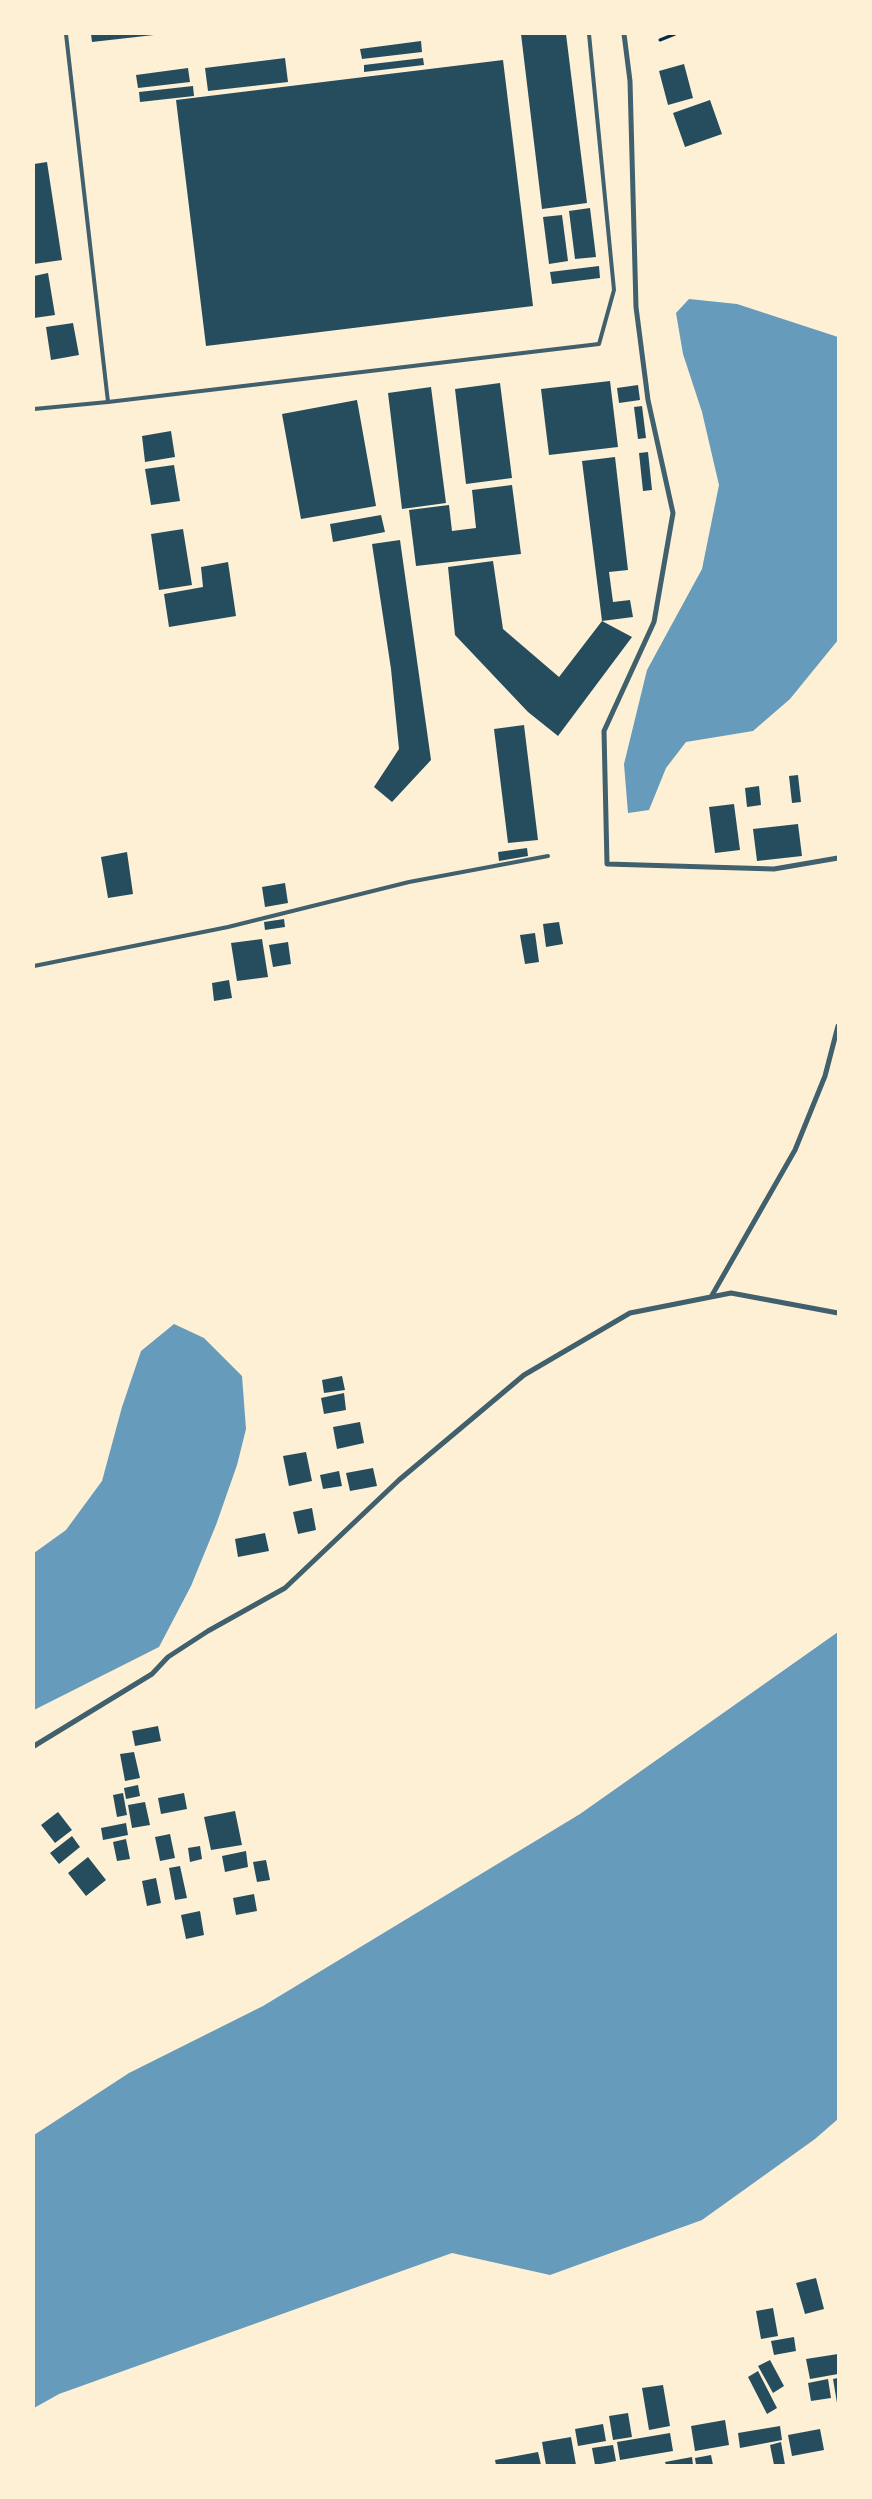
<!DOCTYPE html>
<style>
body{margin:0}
#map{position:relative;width:872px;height:2499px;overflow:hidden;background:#fdf0d5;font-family:"Noto Sans",sans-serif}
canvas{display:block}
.frame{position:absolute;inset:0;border:35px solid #fdf0d5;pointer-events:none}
</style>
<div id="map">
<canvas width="872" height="2499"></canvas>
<div class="frame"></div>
</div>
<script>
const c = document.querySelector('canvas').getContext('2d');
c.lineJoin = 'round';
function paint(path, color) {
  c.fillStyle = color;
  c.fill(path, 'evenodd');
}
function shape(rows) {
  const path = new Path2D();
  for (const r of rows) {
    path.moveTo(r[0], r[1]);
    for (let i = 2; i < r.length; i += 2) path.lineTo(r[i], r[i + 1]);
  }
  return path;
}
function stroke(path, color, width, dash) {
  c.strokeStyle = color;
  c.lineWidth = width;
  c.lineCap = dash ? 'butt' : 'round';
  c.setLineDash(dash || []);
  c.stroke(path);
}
paint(shape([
 [689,299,737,304,838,337,838,640,790,699,753,731,686,742,666,768,649,810,628,813,624,764,647,670,702,569,719,485,702,412,683,354,676,313],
 [174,1324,204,1338,242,1376,246,1429,237,1465,216,1525,191,1586,159,1647,34,1710,34,1553,66,1530,102,1481,122,1407,141,1351],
 [838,1632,838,2119,815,2139,702,2220,550,2275,452,2253,59,2394,34,2408,34,2135,129,2073,263,2006,580,1814]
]), '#669bbc');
paint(shape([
 [91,34,154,34,154,35,92,42],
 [521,34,566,34,587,203,542,209],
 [421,41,422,52,362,59,360,49],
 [285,58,288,82,208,91,205,68],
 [423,58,424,65,364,72,364,65],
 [503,60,533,306,206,346,176,100],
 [684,64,693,98,668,105,659,71],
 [188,68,190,82,138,88,136,75],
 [193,86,194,96,140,102,139,92],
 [710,100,722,134,685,147,673,113],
 [47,162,62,260,34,264,34,164],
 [590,208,596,257,575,259,569,211],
 [562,215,568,261,549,264,543,217],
 [599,266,600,278,552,284,550,272],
 [48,273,55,315,34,318,34,276],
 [73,323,79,355,51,360,46,327],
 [610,381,618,447,549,455,541,389],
 [500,383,512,478,466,484,455,389],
 [638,385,640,400,619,403,617,388],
 [431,387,446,503,402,509,388,393],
 [357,400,376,506,301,519,282,414],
 [642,406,646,438,638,439,634,407],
 [171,431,175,457,145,462,142,436],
 [648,452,652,490,643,491,639,453],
 [615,457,628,570,609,572,613,602,630,600,633,617,602,621,582,461],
 [174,465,180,501,151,505,145,469],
 [512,485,521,554,416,566,409,510,449,505,452,531,476,528,472,490],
 [381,515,385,532,333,542,330,524],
 [183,529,192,585,159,590,151,534],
 [400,540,431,760,392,802,374,787,399,749,391,669,372,544],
 [493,561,503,629,559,677,602,621,632,637,558,736,528,712,455,635,448,567],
 [228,562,236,616,169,627,164,594,203,587,201,567],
 [524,725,538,840,508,843,494,729],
 [798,775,801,802,792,803,789,776],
 [759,786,761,805,747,807,745,788],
 [734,804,740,850,715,853,709,807],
 [798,824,802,856,757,861,753,829],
 [527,848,528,856,499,861,498,852],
 [127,852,133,894,108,898,101,857],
 [285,883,288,903,265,907,262,887],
 [284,919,285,927,265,930,264,922],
 [559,922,563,944,546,947,543,924],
 [535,933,539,962,525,964,520,935],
 [262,939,268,977,237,981,231,943],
 [288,942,291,964,273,967,269,945],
 [229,980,232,998,214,1001,212,983],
 [342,1376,345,1390,324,1393,322,1380],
 [344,1393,346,1410,324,1414,321,1398],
 [360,1422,364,1443,337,1449,333,1427],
 [306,1452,312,1481,289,1486,283,1456],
 [373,1468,377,1486,350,1491,346,1473],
 [339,1471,342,1486,323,1489,320,1475],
 [312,1508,316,1530,298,1534,293,1512],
 [265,1533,269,1551,238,1557,235,1539],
 [158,1726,161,1741,135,1746,132,1731],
 [134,1752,140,1778,125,1781,120,1754],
 [138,1785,140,1796,126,1799,124,1788],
 [123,1793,127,1815,117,1817,113,1795],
 [184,1793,187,1809,161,1814,158,1798],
 [145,1802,150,1825,132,1828,128,1805],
 [235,1811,242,1845,211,1850,204,1817],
 [58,1812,72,1830,55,1843,41,1825],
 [126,1823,128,1835,103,1840,101,1828],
 [170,1834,175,1858,160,1861,155,1837],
 [72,1836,80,1847,59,1864,50,1853],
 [126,1839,130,1859,117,1861,113,1842],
 [200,1846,202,1859,190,1862,188,1848],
 [246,1851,248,1867,225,1872,222,1856],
 [88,1857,106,1880,86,1896,68,1873],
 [266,1860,270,1880,257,1882,253,1862],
 [180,1866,187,1898,175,1900,169,1868],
 [156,1878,161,1903,147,1906,142,1881],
 [254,1894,257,1911,236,1915,233,1898],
 [200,1911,204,1935,186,1939,181,1915],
 [816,2278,824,2309,805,2314,796,2283],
 [773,2308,778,2336,761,2339,756,2311],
 [794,2337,796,2351,774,2355,771,2341],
 [838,2354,838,2374,810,2379,806,2359],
 [770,2360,784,2386,773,2393,758,2366],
 [758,2371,777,2408,767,2414,748,2377],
 [838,2378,838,2403,837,2403,833,2379],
 [828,2379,831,2398,811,2401,808,2383],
 [663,2385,670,2426,649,2430,642,2388],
 [628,2413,632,2437,613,2440,609,2416],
 [725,2420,729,2445,695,2451,691,2426],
 [603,2424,606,2441,578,2446,575,2429],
 [780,2426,782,2440,740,2448,738,2433],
 [820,2429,824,2450,792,2456,788,2435],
 [670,2433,673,2451,620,2460,617,2442],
 [571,2437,576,2465,546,2465,542,2442],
 [781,2442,785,2465,774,2465,770,2445],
 [613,2445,616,2461,595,2465,592,2448],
 [538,2452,541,2465,496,2465,495,2460],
 [711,2455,713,2465,696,2465,695,2458],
 [692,2457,693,2465,666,2465,665,2462]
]), '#264d5e');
stroke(shape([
 [660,40,675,34]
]), '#003049', 3);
stroke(shape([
 [108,402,599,344,614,290,589,34],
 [34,409,108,402,66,34],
 [34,966,228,927,409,882,548,856]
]), '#3f606c', 4);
stroke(shape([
 [624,34,630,81,636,307,648,400,673,513,654,622,604,731,607,864,774,869,838,858],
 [711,1297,795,1150,825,1076,838,1026],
 [34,1746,152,1674,168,1657,208,1631,285,1588,399,1480,524,1375,630,1313,731,1293,838,1313]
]), '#3f606c', 5);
</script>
